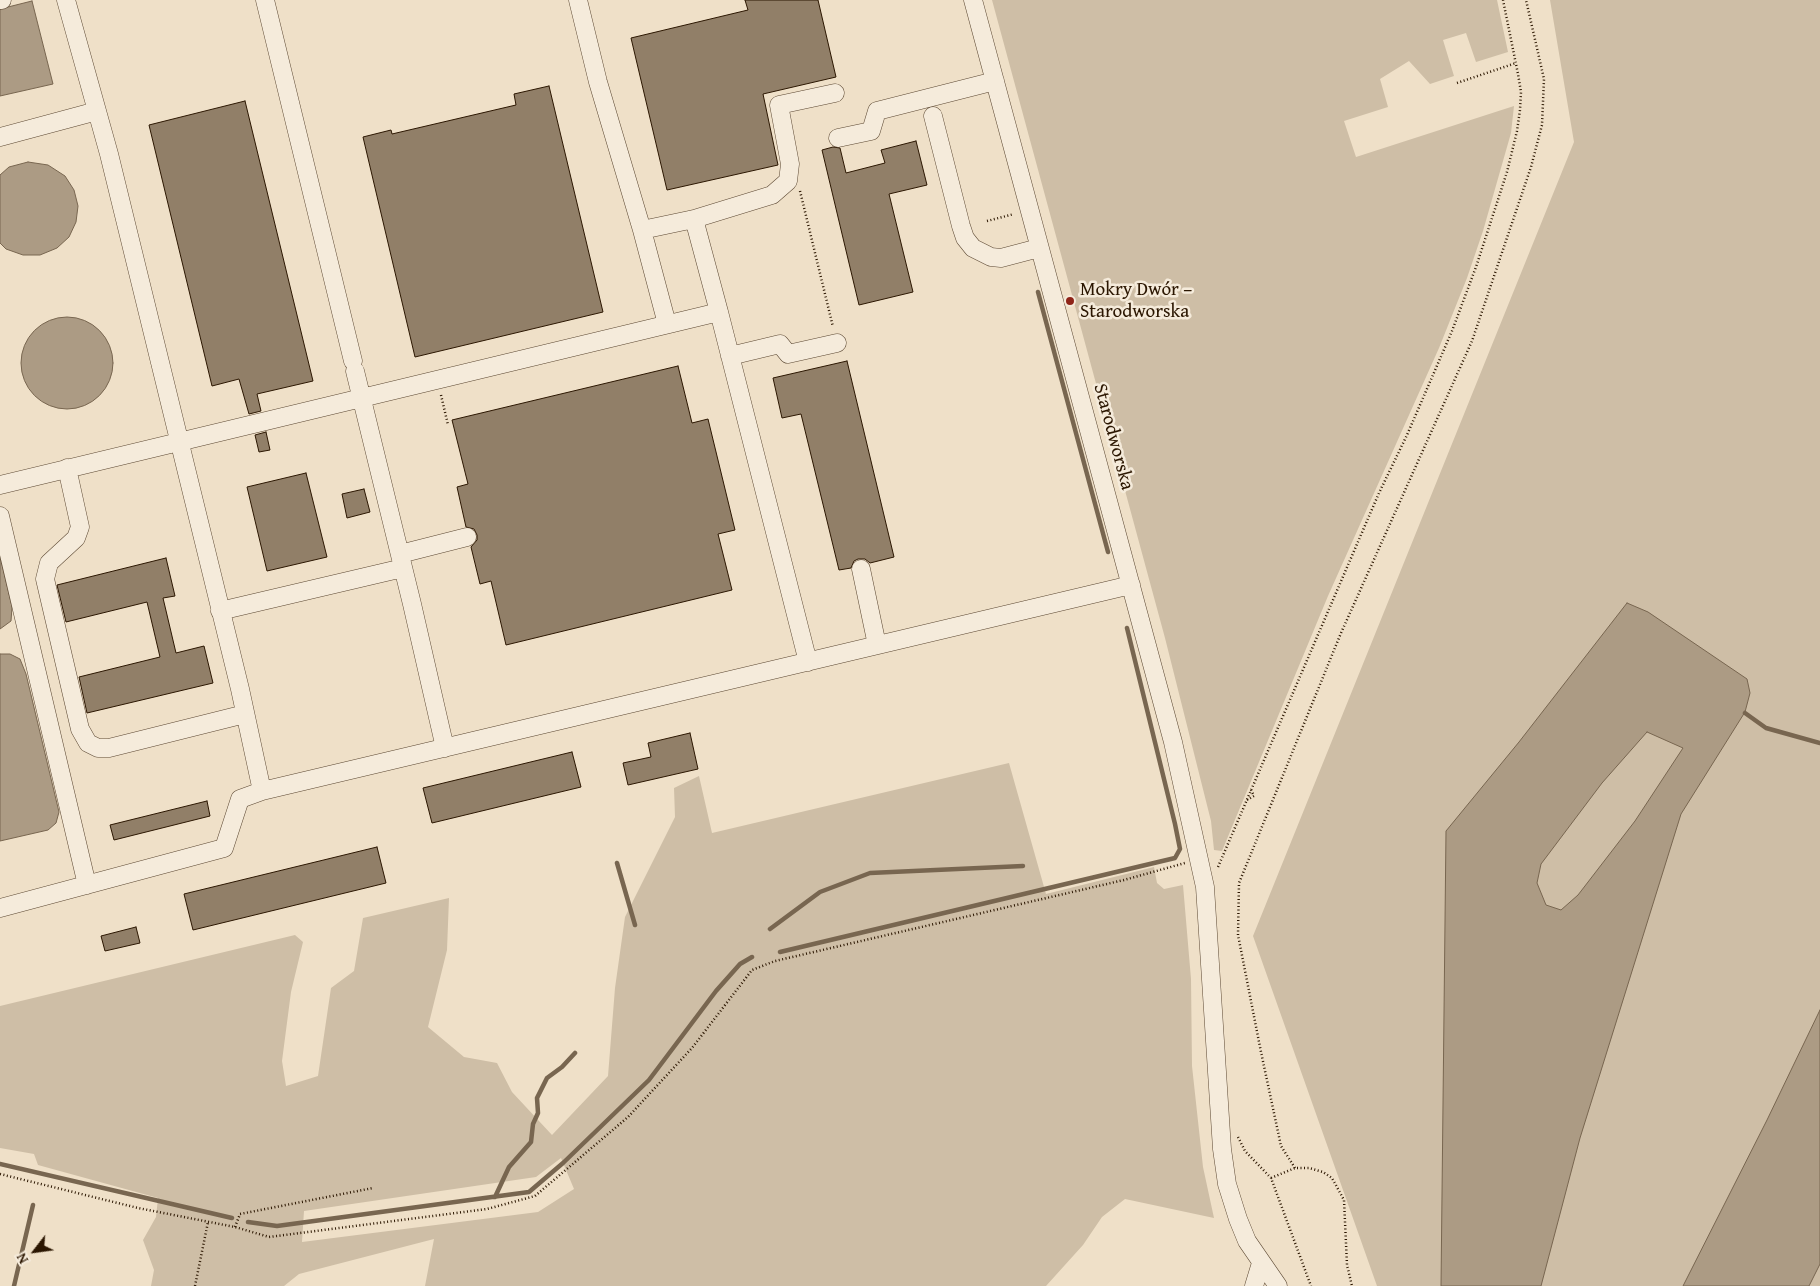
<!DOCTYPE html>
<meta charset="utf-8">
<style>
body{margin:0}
#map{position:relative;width:1820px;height:1286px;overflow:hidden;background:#efe0c8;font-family:"Gentium Book Plus",serif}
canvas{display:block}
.north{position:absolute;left:10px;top:1226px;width:50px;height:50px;-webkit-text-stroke:4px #f5ebdb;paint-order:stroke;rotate:240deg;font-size:14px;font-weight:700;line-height:20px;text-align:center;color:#2b1601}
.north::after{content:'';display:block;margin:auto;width:18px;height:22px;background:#2b1601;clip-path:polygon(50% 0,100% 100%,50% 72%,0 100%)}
</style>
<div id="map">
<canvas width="1820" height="1286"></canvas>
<div class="north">N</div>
</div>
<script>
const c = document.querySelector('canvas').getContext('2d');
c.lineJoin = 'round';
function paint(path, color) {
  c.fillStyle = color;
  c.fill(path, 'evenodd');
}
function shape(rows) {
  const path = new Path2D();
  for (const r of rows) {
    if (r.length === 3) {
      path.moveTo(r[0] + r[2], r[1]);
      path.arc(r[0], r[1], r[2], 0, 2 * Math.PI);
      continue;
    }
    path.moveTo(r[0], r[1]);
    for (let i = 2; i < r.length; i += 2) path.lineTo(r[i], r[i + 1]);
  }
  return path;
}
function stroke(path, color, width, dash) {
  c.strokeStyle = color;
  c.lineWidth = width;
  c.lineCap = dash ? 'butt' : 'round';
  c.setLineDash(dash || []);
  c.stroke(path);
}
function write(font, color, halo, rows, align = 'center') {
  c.font = font + ' "Gentium Book Plus",serif';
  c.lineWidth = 5;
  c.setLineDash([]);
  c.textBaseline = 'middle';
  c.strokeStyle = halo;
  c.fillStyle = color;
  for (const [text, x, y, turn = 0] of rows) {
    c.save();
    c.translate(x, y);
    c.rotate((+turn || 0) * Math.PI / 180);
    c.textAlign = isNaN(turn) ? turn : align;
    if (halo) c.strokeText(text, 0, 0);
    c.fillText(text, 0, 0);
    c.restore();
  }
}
paint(shape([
 [992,0,1497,0,1508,52,1476,62,1466,33,1443,40,1454,76,1430,84,1409,61,1380,79,1388,107,1344,121,1356,157,1514,106,1511,133,1483,231,1467,278,1439,348,1328,596,1222,851,1214,850,1211,821,1165,638],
 [1550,0,1820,0,1820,1286,1377,1286,1253,936,1574,142],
 [1009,763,1046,894,1154,867,1157,883,1164,889,1183,885,1191,979,1192,1066,1203,1167,1214,1218,1125,1199,1102,1217,1083,1245,1046,1286,425,1286,434,1239,299,1274,284,1286,151,1286,154,1270,143,1240,156,1217,158,1198,38,1165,34,1154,0,1148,0,1006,295,935,303,942,291,992,282,1061,286,1086,318,1076,331,988,354,971,363,918,449,898,447,950,428,1027,464,1057,497,1063,512,1092,552,1135,608,1076,615,988,625,917,675,817,674,788,699,776,712,833],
 [561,1158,574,1189,538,1212,302,1242,304,1211,536,1177]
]), '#cebea6');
const water = shape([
 [32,1,53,84,0,96,0,9,32,1],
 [28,162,48,165,65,176,74,190,78,206,76,222,69,237,57,248,40,255,23,255,6,249,0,243,0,175,9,167,28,162],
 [67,363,46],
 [0,557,12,607,11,621,0,629,0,557],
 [1627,603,1648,612,1747,679,1750,693,1745,712,1681,814,1580,1138,1541,1286,1441,1286,1446,831,1519,742,1627,603],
 [1647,732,1683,748,1635,821,1578,895,1561,910,1546,905,1537,883,1541,864,1602,783,1647,732],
 [0,654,10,654,20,659,26,674,59,812,56,823,48,830,0,841,0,654],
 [1820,1010,1820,1264,1809,1286,1683,1286,1767,1120,1820,1010]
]);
paint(water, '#ac9b84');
stroke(water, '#786650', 1);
stroke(shape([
 [1038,292,1108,552],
 [1745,713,1766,728,1820,743],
 [617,863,635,925],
 [770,929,820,892,870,873,1023,866],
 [780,952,1175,858,1180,849,1175,824,1127,628],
 [0,1164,232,1218],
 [495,1197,509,1167,531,1142,533,1124,538,1113,537,1098,547,1078,562,1067,575,1053],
 [248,1222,277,1226,529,1192,563,1163,649,1080,716,991,740,964,752,957],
 [14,1286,33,1205]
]), '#786650', 4.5);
const building = shape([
 [745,0,818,0,836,77,763,94,778,165,667,190,631,38,748,10,745,0],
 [549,86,603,312,415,357,363,137,391,130,392,134,516,105,514,94,549,86],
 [245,101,313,381,257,394,261,411,249,414,239,379,212,386,149,125,245,101],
 [916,141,927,185,889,194,913,292,859,305,822,150,833,147,840,148,846,173,885,163,881,150,916,141],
 [847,361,894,557,870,563,865,559,858,559,854,561,851,568,839,570,801,414,782,418,773,378,847,361],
 [678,366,692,423,708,419,735,530,718,534,732,590,506,645,491,581,480,584,471,547,477,540,477,535,474,529,466,527,457,487,468,484,452,420,678,366],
 [266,432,270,450,259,452,255,435,266,432],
 [306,473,327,557,267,571,247,487,306,473],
 [364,489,370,512,347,518,342,494,364,489],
 [166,558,175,596,163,598,176,653,204,646,213,683,87,713,79,677,160,657,147,602,66,622,57,585,166,558],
 [690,733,698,769,628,785,623,763,651,757,648,743,690,733],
 [572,752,581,787,432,823,423,788,572,752],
 [207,801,210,816,114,840,110,825,207,801],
 [377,847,386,883,193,930,184,894,377,847],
 [136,927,140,943,105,951,101,936,136,927]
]);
paint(building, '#917f68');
stroke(building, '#2b1601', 1);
const minor = shape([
 [0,0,2,0],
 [66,0,109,154,240,689,262,791,1131,585],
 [265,0,353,361],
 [578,0,598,82,642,230,667,324],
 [973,0,1173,742,1205,887,1222,1149,1227,1184,1238,1219,1247,1241,1278,1286],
 [933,116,961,226,965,238,973,248,991,257,1001,258,1039,248],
 [0,137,97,111],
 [838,138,871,131,877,111,995,81],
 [694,219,719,312],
 [642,230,694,219,772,195,788,181,790,164,779,105,835,93],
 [730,356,780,344,788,354,837,343],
 [355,371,412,604,445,748],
 [67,468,80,527,76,538,49,563,45,579,80,729,88,743,98,748,109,748,245,714],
 [0,485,719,312,808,662],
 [0,516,87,885],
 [400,554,467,537],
 [861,569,877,645],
 [220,611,403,568],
 [0,908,224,848,240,799,262,791],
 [1254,1286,1261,1263]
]);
stroke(minor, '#5c4833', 19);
stroke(shape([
 [1457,83,1516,63],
 [800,191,833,327],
 [987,221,1014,214],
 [441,395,448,425],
 [1247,800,1254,796,1251,790],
 [1218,867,1379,493,1407,435,1452,331,1476,267,1507,172,1517,131,1520,110,1521,92,1518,74,1503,0],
 [1238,1137,1245,1151,1271,1178,1311,1286],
 [1295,1168,1281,1146,1261,1052,1238,935,1239,883,1341,633,1472,341,1531,167,1542,125,1544,79,1526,0],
 [0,1174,138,1208,235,1227,269,1237,487,1209,535,1196,628,1117,692,1048,752,970,775,961,1124,880,1185,863],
 [1271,1178,1295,1168,1309,1168,1323,1172,1332,1178,1344,1200,1347,1265,1352,1286],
 [235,1227,240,1214,373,1188],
 [195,1286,208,1222]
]), '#2b1601', 2.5, [1, 2.5]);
stroke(minor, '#f5ebdb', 18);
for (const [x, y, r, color] of [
 [1070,301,5,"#8f2418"]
]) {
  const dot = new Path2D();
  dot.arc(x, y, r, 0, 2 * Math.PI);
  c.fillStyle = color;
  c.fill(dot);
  stroke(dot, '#f5ebdb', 2);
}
write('19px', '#2b1601', '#f5ebdb', [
 ["Mokry Dwór –",1080,290],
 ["Starodworska",1080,312]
], 'left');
write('19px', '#2b1601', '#f5ebdb', [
 ["Starodworska",1113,437,75]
]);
</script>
